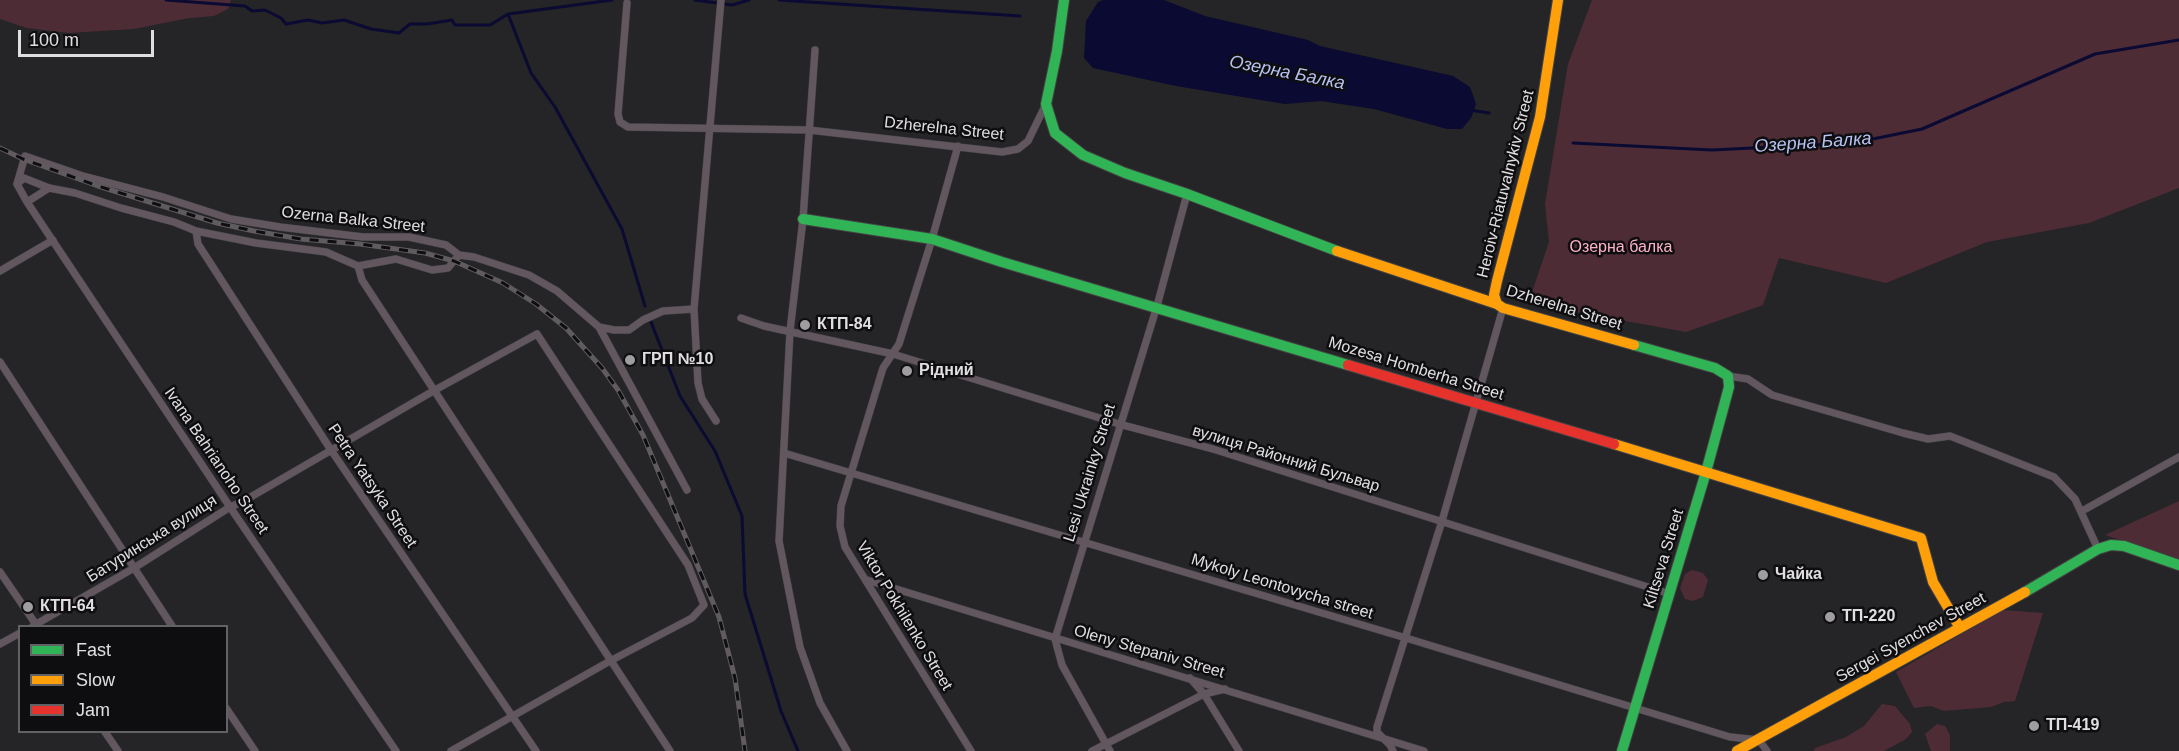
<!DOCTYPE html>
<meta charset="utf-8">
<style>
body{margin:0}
#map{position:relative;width:2179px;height:751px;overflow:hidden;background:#252426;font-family:Arial,sans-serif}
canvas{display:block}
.legend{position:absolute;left:18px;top:625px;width:210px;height:108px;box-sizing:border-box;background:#0e0d0f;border:2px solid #626163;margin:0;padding:8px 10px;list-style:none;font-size:18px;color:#e0dee0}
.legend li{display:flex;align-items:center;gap:12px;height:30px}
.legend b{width:30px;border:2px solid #626163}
.scale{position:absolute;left:18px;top:30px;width:136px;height:27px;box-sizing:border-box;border:3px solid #e0dee0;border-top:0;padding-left:8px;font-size:18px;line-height:21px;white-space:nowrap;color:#e0dee0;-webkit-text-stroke:4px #0e0d0f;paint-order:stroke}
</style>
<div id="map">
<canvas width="2179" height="751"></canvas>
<ul class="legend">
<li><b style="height:8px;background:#30b455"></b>Fast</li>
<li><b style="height:8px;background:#ff9f0a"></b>Slow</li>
<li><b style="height:8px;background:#e5322d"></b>Jam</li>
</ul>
<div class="scale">100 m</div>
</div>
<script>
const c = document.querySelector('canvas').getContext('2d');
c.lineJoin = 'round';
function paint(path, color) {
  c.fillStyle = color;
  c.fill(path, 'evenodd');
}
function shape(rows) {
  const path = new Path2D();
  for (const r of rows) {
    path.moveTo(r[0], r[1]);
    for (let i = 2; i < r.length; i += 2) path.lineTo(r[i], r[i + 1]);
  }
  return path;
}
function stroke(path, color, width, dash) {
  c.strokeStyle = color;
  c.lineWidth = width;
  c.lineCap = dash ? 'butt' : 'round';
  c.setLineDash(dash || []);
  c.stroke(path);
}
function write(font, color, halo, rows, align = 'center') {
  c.font = font + ' Arial,sans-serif';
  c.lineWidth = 5;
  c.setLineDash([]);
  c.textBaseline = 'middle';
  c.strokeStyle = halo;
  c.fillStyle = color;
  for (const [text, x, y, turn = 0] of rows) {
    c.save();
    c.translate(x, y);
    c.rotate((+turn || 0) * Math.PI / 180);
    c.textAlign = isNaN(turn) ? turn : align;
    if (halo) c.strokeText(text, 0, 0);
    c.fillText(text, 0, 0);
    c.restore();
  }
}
paint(shape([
 [0,0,231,0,228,9,214,16,189,18,134,29,69,33,27,28,0,19],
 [1592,0,2179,0,2179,188,2089,223,1987,242,1886,283,1779,258,1763,305,1686,332,1576,312,1532,292,1549,242,1545,204,1568,64],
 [2179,501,2179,559,2105,535],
 [1692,570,1703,573,1708,580,1703,597,1693,601,1685,599,1680,588,1685,574],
 [2003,610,2043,613,2015,701,2004,702,1991,707,1944,711,1931,706,1914,708,1896,672],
 [1882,704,1895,706,1910,724,1912,732,1906,739,1884,751,1814,751,1815,748,1846,737,1864,726],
 [1937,724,1945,726,1950,735,1950,751,1931,751,1925,734]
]), '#4e2c36');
paint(shape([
 [1103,0,1164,0,1205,16,1308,40,1320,46,1453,76,1470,87,1476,104,1471,118,1462,129,1447,129,1374,109,1321,101,1285,104,1176,86,1093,68,1084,58,1086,21,1098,2]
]), '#0a0a32');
stroke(shape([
 [166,0,245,6,252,11,265,10,281,18,286,24,308,20,322,23,344,20,371,29,399,33,410,24,427,24,452,20,455,25,490,25,508,14,612,0],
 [695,0,732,5,749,0],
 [779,0,1020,16],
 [508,14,531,73,555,107,622,229,645,306],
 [1470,110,1489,113],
 [1573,143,1712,150,1853,143,1922,129,2095,54,2179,40],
 [651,322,680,396,715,451,742,516,745,594,781,711,798,751]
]), '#0a0a32', 3);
const street = shape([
 [627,3,618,114,620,122,628,127,809,130,1002,152,1018,149,1028,141,1046,104],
 [815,50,803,219,790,331,779,541,800,647,820,703,847,751],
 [958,146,932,239,899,344,883,368,841,506,840,526,845,547,971,751],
 [17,184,25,156,83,176,163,197,231,219,280,227,363,237,409,237,446,245,459,255,474,257,529,275,557,291,599,327,614,330,629,330,643,320,663,311,694,309],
 [17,184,27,202,230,507,396,751],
 [17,184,24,178,49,188,75,193,121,208,174,222,196,231,256,243,326,252,358,266,396,259,432,270,448,268,459,255],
 [27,202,49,188],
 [196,231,198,244,331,450,536,751],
 [358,266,362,280,670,751],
 [0,271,53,240],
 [741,318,764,326,893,354,1119,424,1213,449,1670,594],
 [599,327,687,490],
 [0,362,172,626],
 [1728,376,1748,379,1772,395,1903,433,1928,439,1950,436,2054,477,2075,499,2098,549],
 [716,421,702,399,698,383,694,309,721,0],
 [784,453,1406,638,1730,737,1759,740,1767,751],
 [2082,511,2179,457],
 [0,572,37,626],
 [867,580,1424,751],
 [33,626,134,568,230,507,242,502,435,390,537,334,688,565,704,605,692,618,610,661,451,751],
 [0,644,20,633],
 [1190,678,1204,694,1239,751],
 [226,708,255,751],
 [105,732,118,751],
 [1092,751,1204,694,1225,689],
 [1110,751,1062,665,1055,639,1157,306,1187,194],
 [1393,751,1390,745,1377,732,1377,727,1442,521,1503,308]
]);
const fast = shape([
 [1064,0,1057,51,1046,104,1055,133,1083,155,1125,173,1187,194,1337,251],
 [803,219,932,239,1002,262,1348,365],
 [2025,592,2098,549,2111,545,2124,546,2179,565],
 [1622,751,1706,472,1729,387,1728,376,1715,368,1634,345]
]);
const slow = shape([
 [1337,251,1497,304,1503,308,1634,345],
 [1497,304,1494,295,1497,281,1540,117,1558,0],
 [1614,444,1921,538,1933,582,1960,628],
 [1737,751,2025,592]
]);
const jam = shape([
 [1348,365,1614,444]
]);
stroke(street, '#434244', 8);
stroke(fast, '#434244', 12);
stroke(slow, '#434244', 12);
stroke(jam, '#434244', 12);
stroke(street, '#62575f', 7);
stroke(fast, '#30b455', 10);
stroke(slow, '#ff9f0a', 10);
stroke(jam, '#e5322d', 10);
const rail = shape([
 [0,148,23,159,98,186,217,223,254,231,301,239,360,244,425,253,454,261,503,283,536,304,566,328,602,368,618,390,643,435,719,617,735,678,745,751]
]);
stroke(rail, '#605b5e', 5);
stroke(rail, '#0e0d0f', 3, [9]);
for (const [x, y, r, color] of [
 [805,325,6,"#9f9d9f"],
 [630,360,6,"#9f9d9f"],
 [907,371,6,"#9f9d9f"],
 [1763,575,6,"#9f9d9f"],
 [28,607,6,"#9f9d9f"],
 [1830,617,6,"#9f9d9f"],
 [2034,726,6,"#9f9d9f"]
]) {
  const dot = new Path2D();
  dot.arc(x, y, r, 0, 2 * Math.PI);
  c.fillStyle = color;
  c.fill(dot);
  stroke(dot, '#0e0d0f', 2);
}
write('16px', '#e0dee0', '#0e0d0f', [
 ["Dzherelna Street",944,129,6],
 ["Heroiv-Riatuvalnykiv Street",1506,184,-76],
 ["Ozerna Balka Street",353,220,6],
 ["Dzherelna Street",1564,308,17],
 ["Mozesa Homberha Street",1416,369,17],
 ["вулиця Районний Бульвар",1286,459,17],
 ["Ivana Bahrianoho Street",216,461,56],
 ["Lesi Ukrainky Street",1090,473,-73],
 ["Petra Yatsyka Street",372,486,56],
 ["Батуринська вулиця",152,539,-32],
 ["Kiltseva Street",1664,559,-73],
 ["Mykoly Leontovycha street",1282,587,17],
 ["Viktor Pokhilenko Street",904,616,59],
 ["Sergei Syenchev Street",1911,638,-29],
 ["Oleny Stepaniv Street",1149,652,16]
]);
write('16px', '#feb2c6', '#0e0d0f', [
 ["Озерна балка",1621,248]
]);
write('bold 16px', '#e0dee0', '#0e0d0f', [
 ["КТП-84",817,325],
 ["ГРП №10",642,360],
 ["Рідний",919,371],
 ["Чайка",1775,575],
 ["КТП-64",40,607],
 ["ТП-220",1842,617],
 ["ТП-419",2046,726]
], 'left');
write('italic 18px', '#b6c2f2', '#0e0d0f', [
 ["Озерна Балка",1287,73,11],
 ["Озерна Балка",1813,143,-4]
]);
</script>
